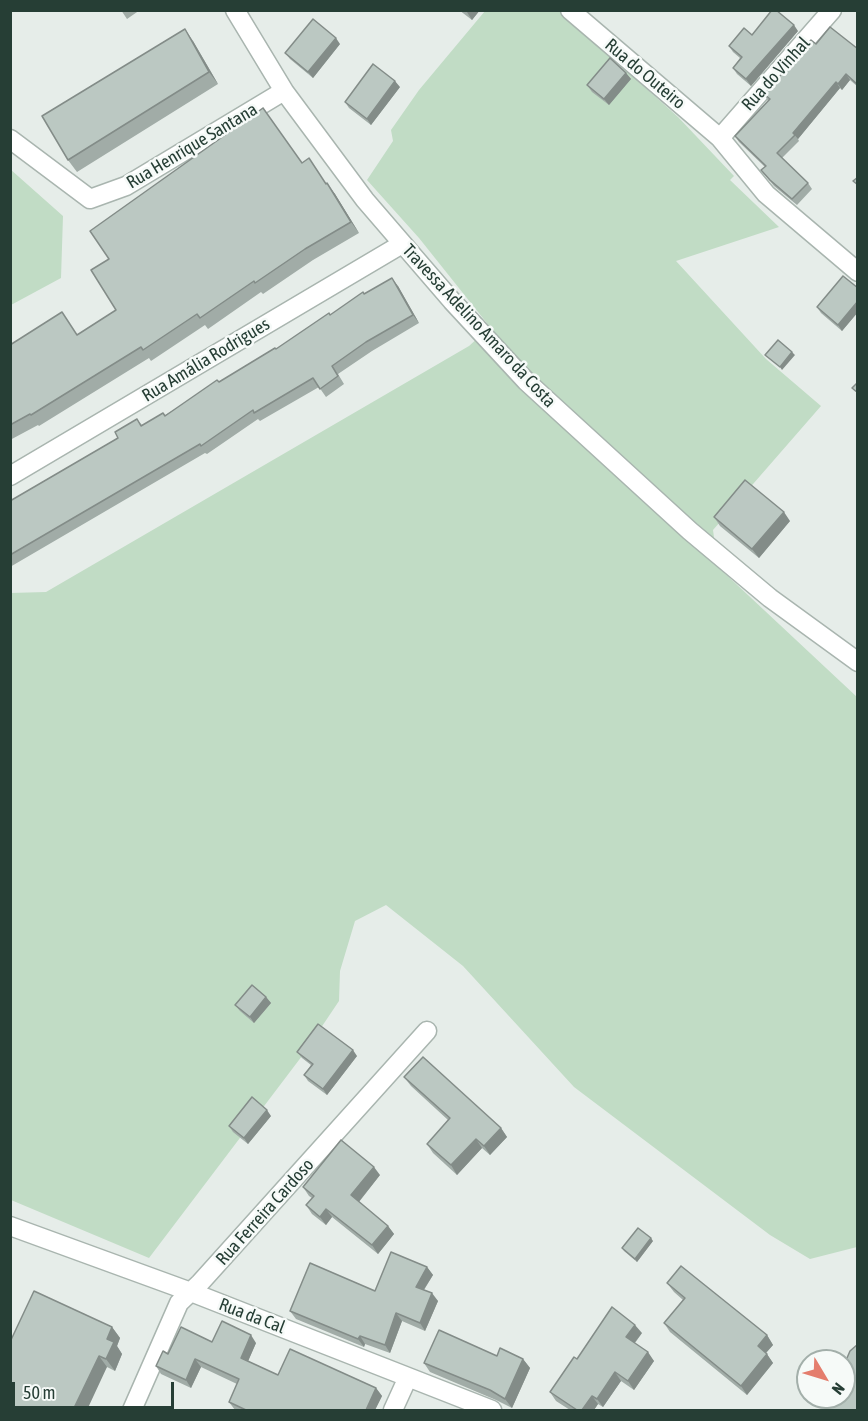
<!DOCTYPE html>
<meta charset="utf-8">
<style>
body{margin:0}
#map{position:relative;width:868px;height:1421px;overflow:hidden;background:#e6ede9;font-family:"Asap Condensed",sans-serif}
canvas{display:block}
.frame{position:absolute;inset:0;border:12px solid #263e35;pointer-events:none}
.north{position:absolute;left:796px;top:1349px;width:60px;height:60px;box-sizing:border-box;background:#f6faf8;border:2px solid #a3afaa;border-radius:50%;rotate:128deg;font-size:16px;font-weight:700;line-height:24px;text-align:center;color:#263e35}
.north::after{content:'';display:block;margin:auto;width:21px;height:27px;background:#e47d6d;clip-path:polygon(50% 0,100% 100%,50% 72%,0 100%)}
.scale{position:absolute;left:12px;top:1382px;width:162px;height:27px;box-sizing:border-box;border:3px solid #263e35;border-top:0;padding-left:8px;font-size:18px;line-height:21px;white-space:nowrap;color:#263e35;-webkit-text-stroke:4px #f6faf8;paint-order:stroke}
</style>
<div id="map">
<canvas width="868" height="1421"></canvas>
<div class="frame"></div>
<div class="north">N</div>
<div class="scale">50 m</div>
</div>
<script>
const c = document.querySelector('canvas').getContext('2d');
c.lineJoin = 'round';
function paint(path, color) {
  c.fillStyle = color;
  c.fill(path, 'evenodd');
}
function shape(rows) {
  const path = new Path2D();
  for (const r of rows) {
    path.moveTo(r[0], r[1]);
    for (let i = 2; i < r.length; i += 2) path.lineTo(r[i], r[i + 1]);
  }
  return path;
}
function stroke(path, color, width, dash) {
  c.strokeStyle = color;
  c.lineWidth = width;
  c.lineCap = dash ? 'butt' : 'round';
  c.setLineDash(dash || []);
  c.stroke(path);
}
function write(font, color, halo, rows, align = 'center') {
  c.font = font + ' "Asap Condensed",sans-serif';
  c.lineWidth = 5;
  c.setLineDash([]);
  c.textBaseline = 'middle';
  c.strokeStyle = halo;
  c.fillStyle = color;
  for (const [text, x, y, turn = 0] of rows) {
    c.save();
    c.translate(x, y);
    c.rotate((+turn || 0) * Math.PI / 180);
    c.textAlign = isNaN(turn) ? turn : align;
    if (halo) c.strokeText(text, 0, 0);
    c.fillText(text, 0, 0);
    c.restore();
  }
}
paint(shape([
 [485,11,560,11,678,117,734,176,730,180,779,227,676,261,766,359,821,406,713,530,718,567,857,697,857,1247,810,1259,770,1235,574,1087,463,966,386,905,355,921,340,971,339,1001,302,1056,149,1258,11,1200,10,593,46,592,469,346,490,327,419,238,367,180,393,141,391,130,419,90],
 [10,169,63,216,61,278,11,305]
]), '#c1dcc5');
const minor = shape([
 [235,10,284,91,365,200,452,301,526,381,690,531,770,598,858,662],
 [570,10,720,138,766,194,858,272],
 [720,138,832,10],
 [10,139,90,199,126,186,284,91],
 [10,476,402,244],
 [10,1226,191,1292,492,1410],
 [132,1410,179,1303,200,1283,427,1031],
 [393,1410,408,1377]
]);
stroke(minor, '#a9b5af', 21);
stroke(minor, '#fff', 18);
paint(shape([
 [121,10,140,10,127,19],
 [459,10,480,10,472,20],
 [798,31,751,86,737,74,733,68,740,58,733,52,729,46,752,35],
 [193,41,218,84,77,172,68,160],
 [340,44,313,78,290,59,285,53],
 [816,44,858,49,858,87,850,80,842,90,840,88,798,139,799,141,782,158,808,183,812,189,797,205,774,186,761,170,765,167,739,142,735,136,768,101,764,94],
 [626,73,631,79,609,105,592,92,587,85],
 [400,87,371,125,349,108,345,102],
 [302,163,326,184,335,194,359,233,313,260,263,294,261,292,208,329,205,325,151,361,149,358,39,426,38,425,10,440,10,345,77,335,116,310,109,259],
 [398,286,419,323,372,351,338,374,344,384,326,397,319,387,260,421,258,419,207,454,205,453,10,567,10,501,118,438,137,419,142,425,165,415,219,382,276,349,364,294],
 [858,288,858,312,842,331,821,313,817,307],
 [714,517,790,521,759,558,720,526],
 [266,997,271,1003,254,1023,240,1011,235,1005],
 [297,1052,357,1056,327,1095,308,1081,304,1075,311,1065,302,1058],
 [404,1077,501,1128,507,1137,490,1155,482,1148,457,1175,433,1153,427,1144,448,1120,411,1086],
 [271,1116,248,1144,233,1132,229,1126],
 [380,1175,359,1202,388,1226,394,1234,378,1254,332,1217,326,1225,312,1214,306,1205,312,1198,309,1196,303,1187],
 [653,1241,637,1262,624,1251,622,1248],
 [427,1267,433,1275,424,1290,438,1301,425,1331,402,1321,390,1353,365,1344,364,1347,296,1319,290,1311,375,1291],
 [667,1283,767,1335,773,1345,766,1353,773,1363,747,1395,670,1332,664,1323,683,1300,674,1292],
 [112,1327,120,1338,117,1346,122,1354,115,1371,107,1367,10,1410],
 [642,1333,635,1343,654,1361,634,1390,621,1381,603,1407,598,1404,594,1410,570,1410,556,1401,550,1392,577,1359],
 [212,1342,256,1343,248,1361,278,1375,376,1388,382,1396,375,1410,235,1410,229,1402,237,1384,201,1367,191,1388,161,1374,156,1366,168,1354],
 [497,1356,523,1359,530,1368,512,1408,496,1400,430,1372,424,1363]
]), '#a1aca7');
paint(shape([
 [468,10,480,10,472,20,467,12],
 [794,25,798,31,751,86,746,79],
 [185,29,193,41,218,84,209,72],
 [336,38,340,44,313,78,308,72],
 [626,73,631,79,609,105,604,99],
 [846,74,850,80,842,90,838,84],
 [395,81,400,87,371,125,367,119],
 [836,82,840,88,798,139,793,133],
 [327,183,335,194,359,233,351,222],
 [392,278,398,286,419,323,413,315],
 [858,301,858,312,842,331,838,325],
 [792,352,795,355,782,370,780,367],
 [784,512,790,521,759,558,752,549],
 [266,997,271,1003,254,1023,250,1017],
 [353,1050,357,1056,327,1095,323,1089],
 [267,1110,271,1116,248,1144,244,1138],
 [501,1128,507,1137,490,1155,484,1146],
 [476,1139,482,1148,457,1175,451,1165],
 [374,1167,380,1175,357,1204,351,1195],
 [326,1209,332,1217,326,1225,320,1217],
 [388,1226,394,1234,378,1254,372,1245],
 [651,1238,653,1241,637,1262,635,1259],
 [427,1267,433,1275,421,1294,416,1287],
 [432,1293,438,1301,425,1331,420,1323],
 [396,1313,402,1321,390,1353,385,1345],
 [635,1325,642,1333,632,1346,626,1337],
 [112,1327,120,1338,117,1346,122,1354,115,1371,106,1359,107,1339],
 [251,1335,256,1343,246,1366,241,1358],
 [767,1335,773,1345,764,1355,758,1346],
 [360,1336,365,1344,364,1347,358,1339],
 [648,1352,654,1361,634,1390,628,1381],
 [767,1354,773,1363,747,1395,741,1386],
 [99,1356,107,1367,87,1410,73,1410],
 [195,1359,201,1367,191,1388,186,1380],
 [523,1359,530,1368,512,1408,505,1399],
 [615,1372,621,1381,603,1407,597,1399],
 [376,1388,382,1396,375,1410,366,1410],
 [592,1396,598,1404,594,1410,582,1410]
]), '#838c88');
const building = shape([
 [772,10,776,10,794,25,746,79,733,68,742,57,729,46,744,28,752,35,772,10],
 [313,19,336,38,308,72,285,53,313,19],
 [830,27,858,49,858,85,846,74,838,84,836,82,793,133,795,135,777,153,808,183,792,199,770,180,761,170,766,166,735,136,770,99,764,94,811,40,816,44,830,27],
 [185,29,209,72,68,160,42,116,185,29],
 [610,58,626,73,604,99,587,85,610,58],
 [373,64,395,81,367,119,345,102,373,64],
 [263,108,302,163,309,158,326,184,327,183,351,222,305,249,255,283,254,281,200,318,197,314,143,350,141,347,31,415,30,414,10,425,10,345,62,312,77,335,116,310,91,270,109,259,90,231,263,108],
 [858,177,858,185,853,181,858,177],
 [843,276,858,288,858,301,838,325,817,307,843,276],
 [392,278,413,315,366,342,332,366,338,376,320,389,313,378,254,413,253,410,201,446,200,444,10,555,10,501,118,438,115,432,137,419,141,426,163,413,165,416,217,380,219,382,275,348,276,349,329,313,330,315,363,292,364,294,392,278],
 [778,340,792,352,780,367,765,355,778,340],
 [858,382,858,393,852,388,858,382],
 [745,480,784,512,752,549,714,517,745,480],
 [252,985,266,997,250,1017,235,1005,252,985],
 [318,1024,353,1050,323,1089,304,1075,313,1064,297,1052,318,1024],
 [423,1057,501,1128,484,1146,476,1139,451,1165,427,1144,450,1118,404,1077,423,1057],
 [252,1097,267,1110,244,1138,229,1126,252,1097],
 [341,1140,374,1167,351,1195,388,1226,372,1245,326,1209,320,1217,306,1205,314,1196,303,1187,341,1140],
 [638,1228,651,1238,635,1259,622,1248,638,1228],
 [391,1252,427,1267,416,1287,432,1293,420,1323,396,1313,385,1345,360,1336,358,1339,290,1311,310,1263,375,1291,391,1252],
 [681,1266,767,1335,758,1346,767,1354,741,1386,664,1323,685,1298,667,1283,681,1266],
 [34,1291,112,1327,107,1339,114,1342,106,1359,99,1356,73,1410,10,1410,10,1342,34,1291],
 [612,1307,635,1325,626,1337,648,1352,628,1381,615,1372,597,1399,592,1396,582,1410,577,1410,550,1392,574,1357,577,1359,612,1307],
 [222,1321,251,1335,241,1358,278,1375,290,1349,376,1388,366,1410,246,1410,229,1402,239,1379,195,1359,186,1380,156,1366,163,1351,168,1354,181,1327,212,1342,222,1321],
 [439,1330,497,1356,500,1348,523,1359,505,1399,490,1390,424,1363,439,1330],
 [858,1344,858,1410,826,1410,831,1397,844,1397,844,1365,850,1351,858,1344]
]);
paint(building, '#bbc8c2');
stroke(building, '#838c88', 1.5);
write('18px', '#263e35', '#f6faf8', [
 ["Rua do Outeiro",645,74,40],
 ["Rua do Vinhal",776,74,-48],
 ["Rua Henrique Santana",192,146,-31],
 ["Travessa Adelino Amaro da Costa",479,326,47],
 ["Rua Amália Rodrigues",206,360,-31],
 ["Rua Ferreira Cardoso",265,1212,-48],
 ["Rua da Cal",252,1316,21]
]);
</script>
